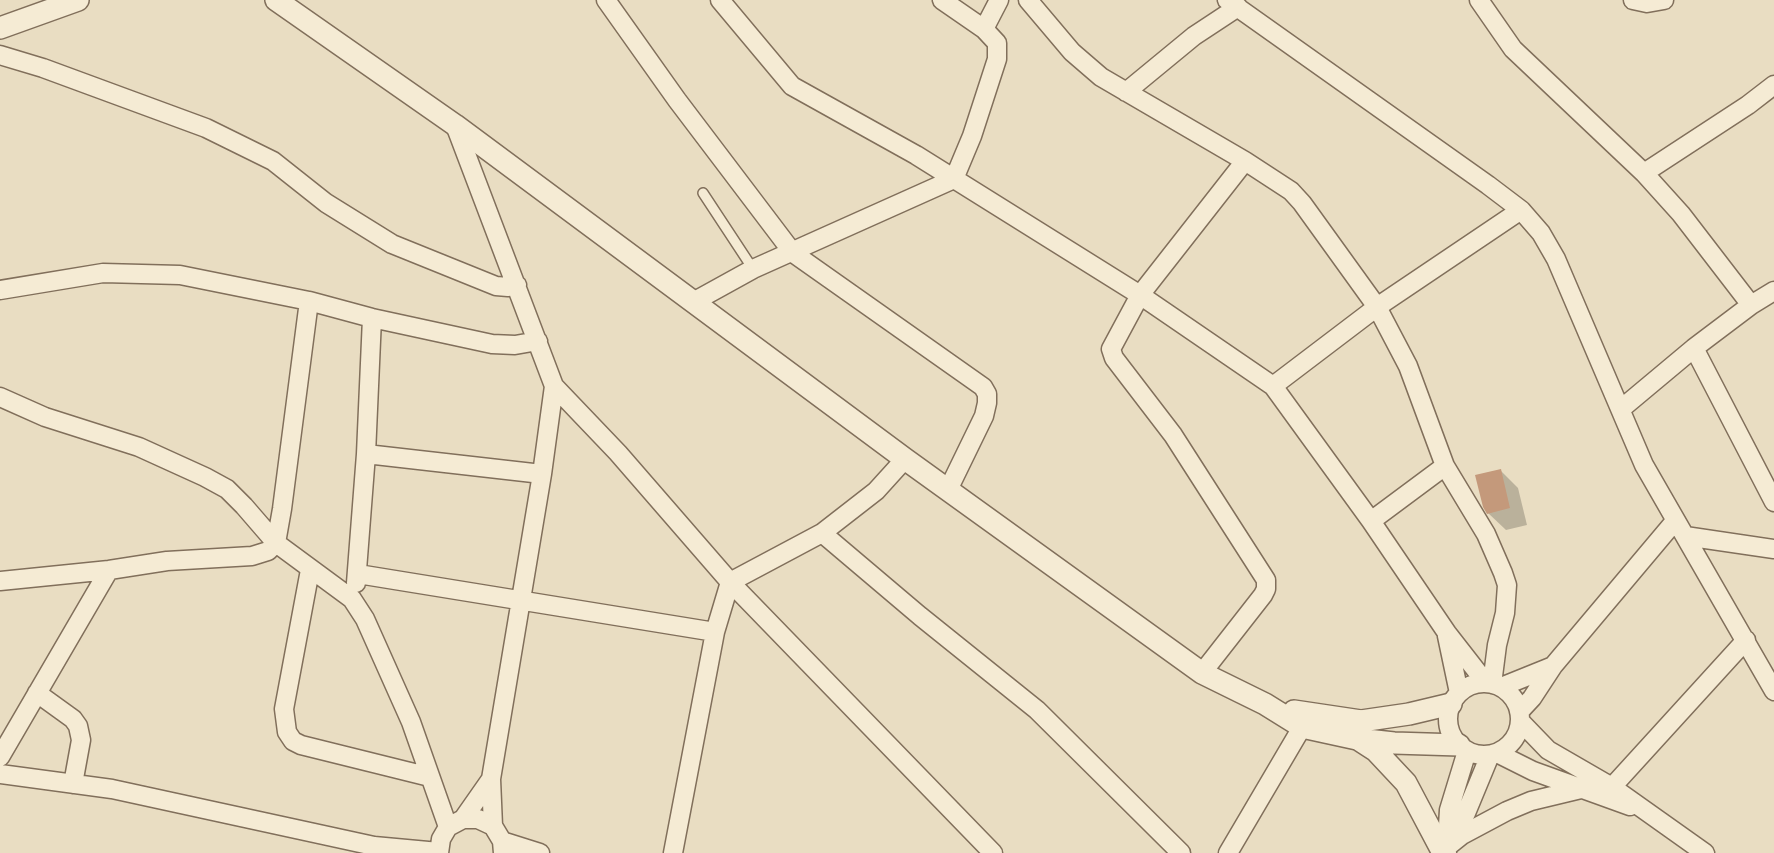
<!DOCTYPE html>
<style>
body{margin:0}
canvas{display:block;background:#e9ddc2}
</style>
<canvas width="1774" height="853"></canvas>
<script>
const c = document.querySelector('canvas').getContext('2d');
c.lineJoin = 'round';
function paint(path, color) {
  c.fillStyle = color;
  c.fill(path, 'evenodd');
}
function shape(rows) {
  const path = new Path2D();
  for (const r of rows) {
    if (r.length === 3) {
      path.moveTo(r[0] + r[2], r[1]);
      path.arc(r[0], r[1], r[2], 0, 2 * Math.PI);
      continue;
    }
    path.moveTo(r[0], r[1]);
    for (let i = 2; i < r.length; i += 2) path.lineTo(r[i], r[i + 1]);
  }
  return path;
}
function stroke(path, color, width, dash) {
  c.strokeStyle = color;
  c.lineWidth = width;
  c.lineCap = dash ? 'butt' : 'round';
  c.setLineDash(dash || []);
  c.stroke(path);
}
paint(shape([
 [1500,470,1518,488,1527,525,1506,530,1488,513]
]), '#0003');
paint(shape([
 [1501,469,1510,508,1487,514,1483,507,1475,475]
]), '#c4997b');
const service = shape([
 [703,193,753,269]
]);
const minor = shape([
 [606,0,677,100,793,253,983,387,987,394,987,403,984,416,948,490],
 [720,0,792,86,916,155,1140,295,1273,386,1371,521,1447,633,1486,683],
 [942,0,984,29],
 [1028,0,1072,52,1101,77,1245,161,1291,191,1302,203,1377,307,1408,366,1445,466,1486,534,1503,573,1507,585,1505,613,1497,645,1492,684],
 [1227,0,1488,185,1521,210,1541,233,1556,259,1644,465,1774,691],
 [1479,0,1513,49,1644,173,1681,214,1751,305],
 [1633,0,1647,3,1664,0],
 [0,55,43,68,206,128,273,161,326,203,392,244,496,286,508,287,517,285],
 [1126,92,1194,36,1238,7],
 [455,125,554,386,542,474,491,779,493,826],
 [1644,173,1748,105,1774,85],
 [0,290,103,273,180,275,309,301,372,318,492,344,515,345,538,341],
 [695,301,753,269,954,179,972,136,997,59,997,43,984,29,999,0],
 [1694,348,1774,502],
 [554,386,618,453,730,582,993,853],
 [1273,386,1377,307,1521,210],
 [0,397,45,417,139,447,205,477,227,489,244,506,276,543,352,599,365,619,411,722,448,827],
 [1621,409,1694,348,1751,305,1774,291],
 [366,454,542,474],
 [1371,521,1445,466],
 [822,533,920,616,1037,710,1181,853],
 [1685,536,1774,549],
 [310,570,284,709,287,732,293,741,301,745,430,777],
 [358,574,715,632],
 [0,581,109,570,167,561,252,556,268,551,276,543,282,509,309,301],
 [356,583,366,454,372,318],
 [1447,636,1459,693],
 [1202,673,1263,595,1266,589,1266,580,1173,435,1114,358,1111,349,1140,295,1245,161],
 [1484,719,36],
 [1501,687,1553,666],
 [37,693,73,719,78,726,81,740,73,784],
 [1519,712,1532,698,1553,666,1675,521],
 [1520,721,1548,750,1612,787,1705,853],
 [1497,753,1533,771,1630,806],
 [0,757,109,570],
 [0,774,112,789,374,846,439,852],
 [1612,787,1746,640],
 [463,819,491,779],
 [1450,834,1448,826,1449,810,1467,751],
 [1447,840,1466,813,1490,755],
 [502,841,540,853],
 [439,853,441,839,448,827,463,819,478,819,493,826,502,841,503,853],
 [673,853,715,632,730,582,822,533,876,491,905,459],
 [1228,853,1308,717],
 [1447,853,1442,851,1462,835,1507,811,1531,801,1581,789]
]);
const tertiary = shape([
 [276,0,455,125,905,459,1202,673,1265,704,1302,727,1357,739,1394,743,1459,745],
 [0,28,78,0],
 [1294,711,1361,721,1409,714,1451,704],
 [1359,740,1376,751,1406,783,1442,851]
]);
stroke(service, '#816f5b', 12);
stroke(minor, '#816f5b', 21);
stroke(tertiary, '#816f5b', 24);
stroke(service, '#f5ebd4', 9);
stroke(minor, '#f5ebd4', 18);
stroke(tertiary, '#f5ebd4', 21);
</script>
